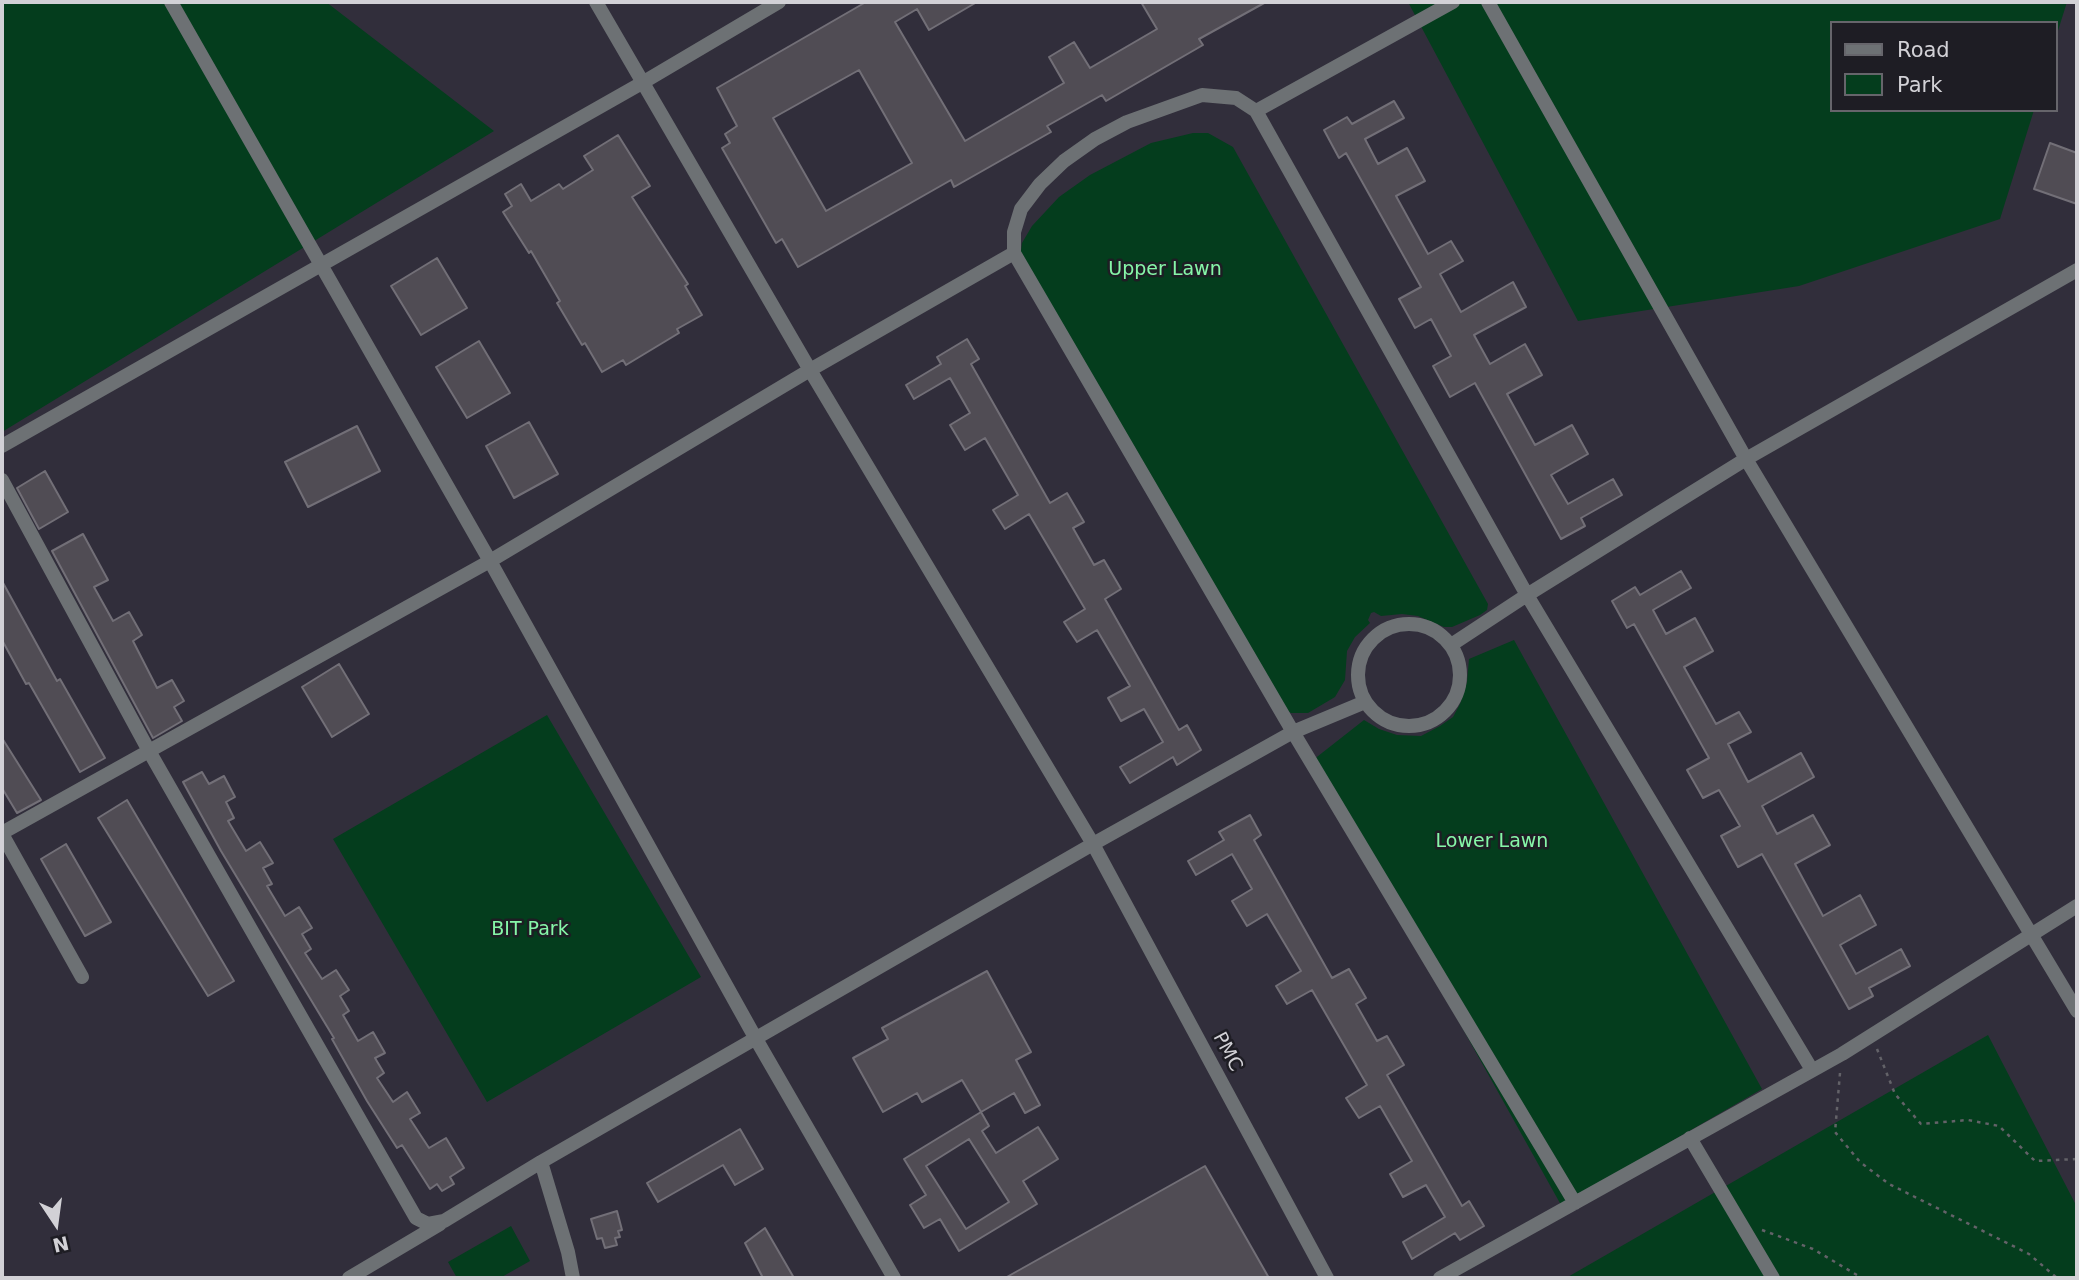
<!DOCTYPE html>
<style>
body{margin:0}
#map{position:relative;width:2079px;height:1280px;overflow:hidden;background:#28272e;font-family:"DejaVu Sans",sans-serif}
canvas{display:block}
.frame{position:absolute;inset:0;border:4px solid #d2d1d6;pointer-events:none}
.legend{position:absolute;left:1830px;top:21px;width:228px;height:91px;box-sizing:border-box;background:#1e1d24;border:2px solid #66656b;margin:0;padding:9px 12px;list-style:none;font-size:21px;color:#d2d1d6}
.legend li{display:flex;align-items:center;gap:14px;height:35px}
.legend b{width:35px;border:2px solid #66656b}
.north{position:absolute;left:21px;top:1189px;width:70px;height:70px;-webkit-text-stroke:5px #1e1d24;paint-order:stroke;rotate:167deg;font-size:19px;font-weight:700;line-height:28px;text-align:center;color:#d2d1d6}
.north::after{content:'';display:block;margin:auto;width:24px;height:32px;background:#d2d1d6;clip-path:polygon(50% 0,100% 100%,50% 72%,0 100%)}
</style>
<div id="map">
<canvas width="2079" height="1280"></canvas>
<div class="frame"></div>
<ul class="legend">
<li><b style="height:9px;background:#6d7174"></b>Road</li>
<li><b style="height:19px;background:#043d1d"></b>Park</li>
</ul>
<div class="north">N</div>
</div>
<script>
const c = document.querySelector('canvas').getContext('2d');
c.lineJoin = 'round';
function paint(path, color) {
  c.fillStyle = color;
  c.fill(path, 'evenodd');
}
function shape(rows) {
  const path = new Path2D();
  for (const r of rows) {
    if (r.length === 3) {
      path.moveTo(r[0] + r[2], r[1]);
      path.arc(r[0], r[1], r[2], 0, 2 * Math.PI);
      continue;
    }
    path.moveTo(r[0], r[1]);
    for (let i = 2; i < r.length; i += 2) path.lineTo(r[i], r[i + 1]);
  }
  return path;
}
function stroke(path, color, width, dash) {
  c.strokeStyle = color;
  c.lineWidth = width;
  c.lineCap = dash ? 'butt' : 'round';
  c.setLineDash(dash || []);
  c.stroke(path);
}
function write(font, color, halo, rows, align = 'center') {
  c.font = font + ' "DejaVu Sans",sans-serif';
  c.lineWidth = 5;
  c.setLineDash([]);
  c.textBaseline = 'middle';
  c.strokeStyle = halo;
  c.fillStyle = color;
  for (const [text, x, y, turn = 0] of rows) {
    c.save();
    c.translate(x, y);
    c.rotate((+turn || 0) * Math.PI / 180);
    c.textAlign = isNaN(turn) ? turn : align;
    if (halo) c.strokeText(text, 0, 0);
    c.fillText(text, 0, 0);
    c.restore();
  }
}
paint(shape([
 [2,2,2077,2,2077,1278,2,1278],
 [1832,23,2056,23,2056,110,1832,110]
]), '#312e3b');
paint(shape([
 [2,2,326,2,494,131,2,432],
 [1408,2,2067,2,2056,37,2056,23,1832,23,1832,110,2034,110,2000,219,1799,286,1578,321],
 [1193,133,1208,133,1233,147,1488,604,1487,610,1480,615,1452,627,1444,627,1418,616,1402,614,1381,616,1374,612,1371,613,1368,620,1370,623,1355,637,1347,651,1345,680,1335,697,1308,713,1291,713,1286,710,1020,259,1022,243,1032,226,1059,197,1090,175,1151,143],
 [1514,640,1762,1089,1561,1205,1313,760,1364,720,1379,729,1397,735,1421,736,1440,726,1453,717,1460,704,1467,682,1469,659],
 [547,715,701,977,487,1102,333,839],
 [1988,1035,2077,1207,2077,1278,1566,1278],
 [511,1226,530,1261,500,1278,457,1278,448,1262]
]), '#043d1d');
const building = shape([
 [866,2,977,2,929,30,917,9,895,22,965,141,1064,83,1049,57,1074,42,1090,68,1157,29,1141,2,1266,2,1199,39,1203,45,1106,101,1102,95,1047,126,1051,132,954,187,951,180,798,267,782,239,776,243,722,148,730,143,725,134,737,126,717,88,866,2],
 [859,70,912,163,826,211,773,118,859,70],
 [1394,101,1404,118,1365,139,1378,164,1407,148,1425,181,1396,196,1428,254,1451,241,1463,261,1440,274,1461,312,1513,282,1526,307,1474,335,1490,364,1525,344,1542,375,1507,394,1535,445,1572,425,1588,454,1551,475,1568,504,1613,479,1622,495,1581,518,1585,526,1561,539,1475,383,1450,397,1433,366,1451,356,1431,319,1415,328,1399,299,1421,287,1346,153,1339,158,1324,130,1347,117,1352,124,1394,101],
 [618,135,650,186,632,197,688,284,685,286,702,315,677,329,679,333,626,365,623,360,602,372,585,343,582,345,557,303,560,301,531,251,529,253,503,212,512,206,505,194,521,184,531,201,559,184,563,189,593,170,584,156,618,135],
 [2050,143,2077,153,2077,204,2034,189,2050,143],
 [437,258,467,308,421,335,391,286,437,258],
 [967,339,979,359,971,364,1050,503,1067,493,1084,522,1073,528,1094,565,1104,560,1121,589,1105,599,1179,730,1187,725,1201,750,1177,765,1173,757,1130,783,1120,767,1163,742,1144,709,1121,721,1108,698,1130,686,1097,630,1077,642,1064,622,1085,609,1029,514,1005,529,993,510,1018,495,985,438,965,450,950,425,970,413,950,378,914,399,906,385,941,364,937,357,967,339],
 [479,341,510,393,467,418,436,367,479,341],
 [529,422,558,474,514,498,486,446,529,422],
 [357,426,380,471,308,507,285,462,357,426],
 [45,471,68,512,39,529,17,488,45,471],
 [83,534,108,580,94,587,113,621,129,612,142,635,133,641,157,688,172,680,184,701,174,707,182,721,153,738,52,551,83,534],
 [1681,571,1691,588,1653,610,1666,634,1695,618,1713,651,1684,667,1716,724,1739,712,1751,732,1728,744,1748,782,1801,753,1814,777,1762,806,1777,834,1813,815,1830,845,1795,864,1823,916,1860,895,1876,925,1840,945,1856,974,1901,949,1910,966,1869,988,1873,996,1849,1009,1762,854,1738,867,1721,836,1740,826,1719,790,1703,798,1687,770,1709,758,1634,624,1627,628,1612,601,1635,587,1640,595,1681,571],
 [2,581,57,681,60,679,105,758,80,772,29,683,26,684,2,640,2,581],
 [339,664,369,714,332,737,302,687,339,664],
 [2,738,41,800,17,813,2,788,2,738],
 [202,772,209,784,224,776,235,797,226,802,234,818,228,821,246,851,260,842,273,863,263,868,272,884,267,886,285,916,299,907,312,928,302,934,311,949,305,953,322,979,336,970,349,990,340,996,349,1011,343,1015,358,1041,373,1032,385,1053,375,1058,384,1073,377,1078,393,1102,407,1092,420,1113,410,1119,429,1148,446,1138,464,1168,450,1177,454,1184,442,1191,437,1184,430,1189,402,1145,397,1148,367,1101,332,1039,334,1038,221,851,183,782,202,772],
 [127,800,234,981,208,996,98,818,127,800],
 [1250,815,1261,835,1254,840,1332,978,1349,969,1366,998,1356,1004,1377,1041,1387,1036,1404,1065,1387,1075,1462,1206,1469,1201,1484,1226,1460,1240,1455,1233,1412,1259,1403,1242,1445,1217,1426,1185,1403,1197,1390,1174,1412,1161,1380,1106,1359,1118,1346,1098,1367,1085,1312,990,1287,1004,1276,986,1301,971,1267,914,1247,926,1232,901,1252,889,1232,854,1196,875,1188,861,1224,840,1219,832,1250,815],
 [66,844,111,922,85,936,41,859,66,844],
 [987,971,1031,1052,1016,1060,1040,1105,1025,1113,1014,1093,981,1112,962,1080,922,1102,917,1093,883,1112,853,1058,888,1039,882,1028,987,971],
 [981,1112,989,1126,982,1131,996,1153,1038,1127,1058,1159,1023,1181,1037,1204,959,1251,940,1219,924,1228,910,1205,926,1195,904,1159,981,1112],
 [969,1139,1009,1202,966,1229,926,1166,969,1139],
 [740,1129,763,1169,735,1185,723,1165,658,1202,647,1183,740,1129],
 [1205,1166,1269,1278,1005,1278,1205,1166],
 [617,1211,622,1230,618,1231,620,1237,615,1238,617,1245,605,1248,602,1238,597,1239,591,1219,617,1211],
 [765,1228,794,1278,763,1278,745,1243,765,1228]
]);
paint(building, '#504c54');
stroke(building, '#726f77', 2);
stroke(shape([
 [1877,1049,1895,1094,1921,1124,1968,1120,1999,1126,2035,1161,2077,1159],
 [1840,1073,1835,1132,1860,1162,1889,1184,2029,1254,2057,1278],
 [1762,1230,1813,1249,1862,1278]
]), '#636268', 2.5, [3.5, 5]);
stroke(shape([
 [171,2,490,561,756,1039,894,1278],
 [596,2,810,370,1093,844,1327,1278],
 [1488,2,1746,459,2077,1011],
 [1256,111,1453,2],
 [2,446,642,83,779,2],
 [2,480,149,751,416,1218,428,1224,444,1221,541,1162,1093,844,1293,732,1365,702],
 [1409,675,51],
 [1451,645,1527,595,1746,459,2077,270],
 [2,833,490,561,810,370,1014,253],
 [2,834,82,977],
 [1690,1138,1773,1278],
 [541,1162,568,1252,573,1278],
 [1575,1203,1293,732,1014,253,1014,232,1021,209,1040,184,1064,161,1095,139,1127,122,1202,95,1236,98,1256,111,1527,595,1812,1070],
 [349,1278,440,1224],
 [1440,1278,1842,1054,2077,906]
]), '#6d7174', 14);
write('19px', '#86f6a8', '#1e1d24', [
 ["Upper Lawn",1165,270],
 ["Lower Lawn",1492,842],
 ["BIT Park",530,930]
]);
write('19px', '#d2d1d6', '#1e1d24', [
 ["PMC",1227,1052,62]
]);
</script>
